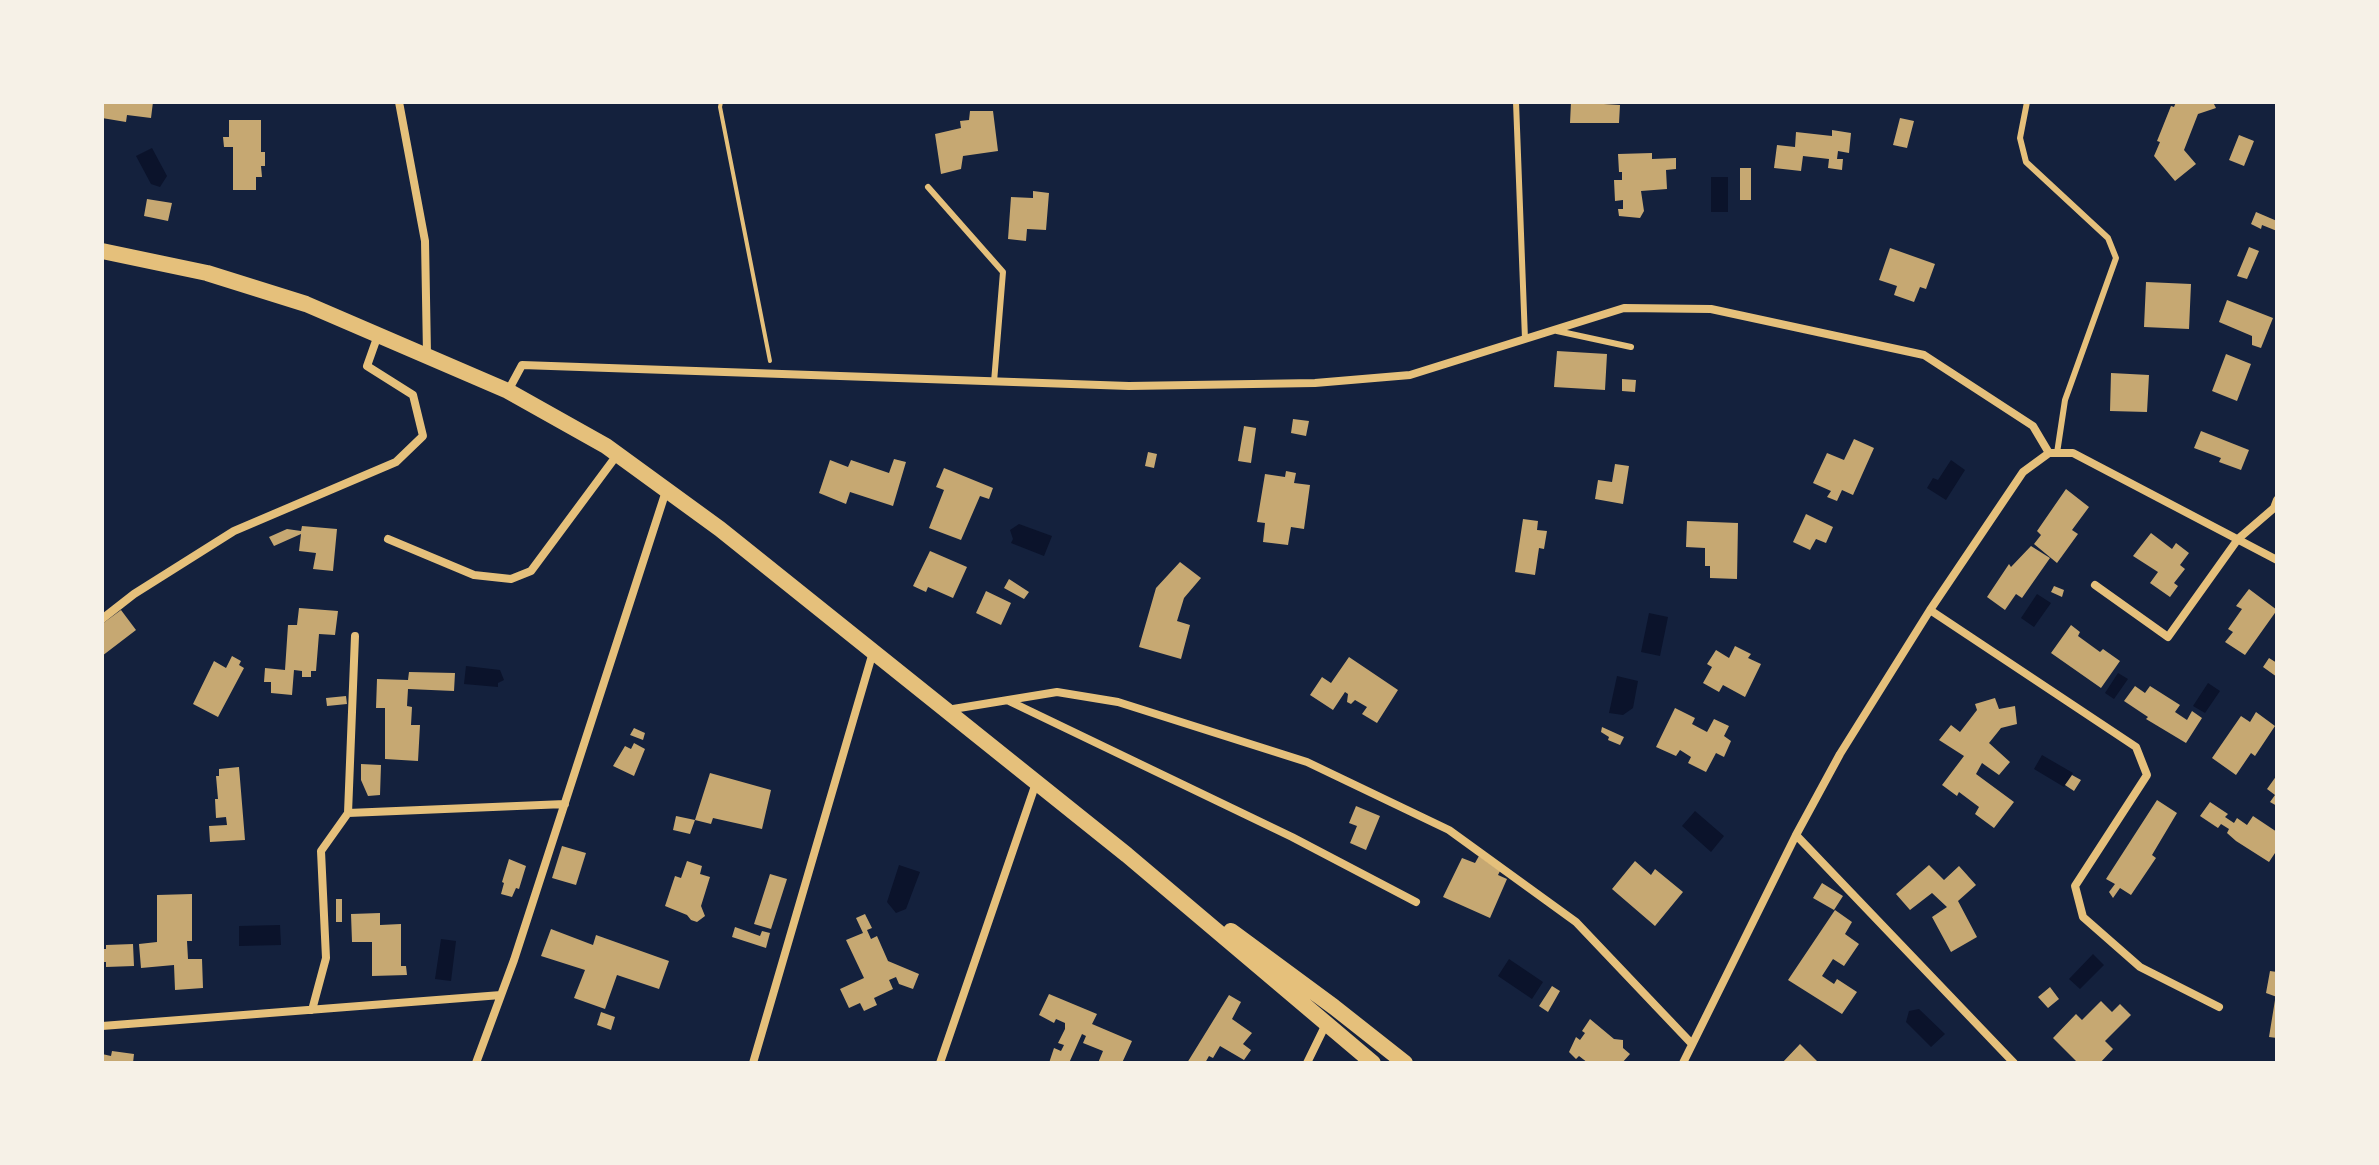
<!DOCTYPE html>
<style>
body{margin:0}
#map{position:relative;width:2379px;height:1165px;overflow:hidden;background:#14213d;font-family:"Source Sans 3",sans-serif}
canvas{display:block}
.frame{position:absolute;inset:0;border:104px solid #f6f1e7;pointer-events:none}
</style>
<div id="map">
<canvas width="2379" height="1165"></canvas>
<div class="frame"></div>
</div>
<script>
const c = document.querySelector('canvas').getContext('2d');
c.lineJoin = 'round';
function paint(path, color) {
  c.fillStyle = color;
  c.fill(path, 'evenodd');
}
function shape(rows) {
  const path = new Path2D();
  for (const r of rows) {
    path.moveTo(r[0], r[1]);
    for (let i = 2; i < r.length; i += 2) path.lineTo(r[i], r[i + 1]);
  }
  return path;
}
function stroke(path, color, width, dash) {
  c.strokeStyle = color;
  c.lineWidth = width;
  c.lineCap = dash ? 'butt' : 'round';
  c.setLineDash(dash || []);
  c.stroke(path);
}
paint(shape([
 [152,148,167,176,160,187,151,184,136,156],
 [1711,177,1728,177,1728,212,1711,212],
 [1951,460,1965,470,1946,500,1927,488,1933,478,1938,480],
 [1019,524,1052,536,1044,556,1011,543,1013,539,1010,530],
 [2037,594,2051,603,2034,627,2021,618],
 [1649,613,1668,617,1660,656,1641,652],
 [466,666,500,670,504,680,498,683,498,687,464,684],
 [2118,673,2128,679,2114,699,2105,693],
 [1617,676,1638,681,1633,708,1623,715,1609,713],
 [2208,683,2220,691,2205,713,2193,706],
 [2042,755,2073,773,2064,787,2034,769],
 [1695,811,1724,836,1711,852,1682,826],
 [899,865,920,872,906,909,896,913,887,902],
 [280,925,281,945,239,946,239,926],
 [441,939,456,941,451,981,435,979],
 [2093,954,2104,965,2080,989,2069,979],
 [1509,959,1543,982,1532,999,1498,976],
 [1919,1009,1945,1034,1931,1047,1906,1022,1909,1011]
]), '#0b132b');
paint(shape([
 [102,102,153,102,151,118,127,115,126,122,102,118],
 [1571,102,1620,105,1619,123,1570,123],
 [2176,102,2213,102,2216,108,2198,114,2184,150,2196,164,2175,181,2154,156,2160,142,2157,141,2171,106,2174,107],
 [970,111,993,111,998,151,963,156,961,169,941,174,935,134,961,128,960,121,969,120],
 [1900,118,1914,121,1907,148,1893,145],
 [229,120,261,120,261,152,265,152,265,166,261,166,262,177,256,177,256,190,233,190,233,147,224,147,223,137,229,137],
 [1832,130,1851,133,1849,153,1838,151,1837,159,1843,159,1842,170,1828,168,1829,159,1803,156,1801,171,1774,168,1777,145,1795,147,1796,132,1832,136],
 [2239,135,2254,141,2244,166,2229,160],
 [1652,153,1652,159,1676,158,1676,169,1666,170,1667,189,1641,191,1644,211,1640,218,1619,216,1618,209,1623,209,1623,200,1615,201,1614,180,1622,180,1622,172,1619,172,1618,154],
 [1740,168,1751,168,1751,200,1740,200],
 [1033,191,1049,193,1046,230,1027,229,1026,241,1008,239,1011,197,1033,198],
 [147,199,172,203,168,221,144,216],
 [2256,212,2277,221,2277,231,2262,225,2261,229,2251,224],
 [2249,247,2259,251,2247,279,2237,276],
 [1890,248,1935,264,1926,289,1920,287,1914,302,1894,295,1897,286,1879,280],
 [2146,282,2191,284,2189,329,2144,327],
 [2227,300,2273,318,2261,348,2252,345,2252,336,2219,322],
 [1557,351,1607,354,1605,390,1554,387],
 [2226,354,2251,364,2237,401,2212,391],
 [2111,373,2149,375,2147,412,2110,411],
 [1622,379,1636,380,1635,392,1622,391],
 [1293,419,1309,421,1306,436,1291,433],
 [1244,426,1256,428,1251,463,1238,461],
 [2201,431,2249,450,2241,470,2219,462,2221,458,2194,448],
 [1854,439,1874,448,1853,495,1842,490,1837,501,1827,497,1831,491,1813,483,1827,453,1844,460],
 [1148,452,1157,454,1154,468,1145,466],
 [894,459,906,462,893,506,850,492,846,504,819,493,830,460,848,467,851,460,889,473],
 [1615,464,1629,466,1623,504,1595,499,1598,480,1612,482],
 [944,468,993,488,989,499,980,496,961,540,929,528,944,490,936,487],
 [1286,471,1296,473,1294,483,1310,485,1304,529,1291,527,1288,545,1263,542,1265,523,1257,522,1265,474,1285,477],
 [2066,489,2089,507,2072,530,2078,534,2057,563,2034,544,2041,535,2037,531],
 [1806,514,1833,527,1826,543,1816,539,1810,550,1793,542],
 [1523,519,1538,521,1537,530,1547,531,1544,549,1539,548,1535,575,1515,572],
 [1687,521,1738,523,1737,579,1710,578,1710,566,1705,566,1705,548,1686,547],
 [302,526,337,529,333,571,313,569,316,553,299,551,301,534,274,546,269,537,287,529,301,531],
 [2151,533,2172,549,2176,543,2189,553,2180,565,2185,569,2174,583,2178,586,2170,597,2150,583,2158,572,2133,556],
 [2031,546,2050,558,2022,598,2016,594,2005,610,1987,597,2009,564,2011,567],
 [930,551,967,567,953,598,928,587,926,592,913,586],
 [1180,562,1201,578,1184,598,1177,621,1190,625,1181,659,1139,647,1156,588],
 [1009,579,1029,592,1024,599,1004,588],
 [2054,586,2064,590,2062,597,2051,592],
 [2249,589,2277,610,2245,655,2225,642,2233,632,2228,629,2242,609,2236,606],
 [986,591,1011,603,1001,625,976,613],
 [299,608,338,611,335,635,319,634,316,671,311,671,311,677,302,677,302,671,294,670,292,695,271,693,271,682,264,682,265,668,285,670,288,625,297,625],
 [121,610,136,630,102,656,102,624],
 [2071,625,2080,632,2078,636,2100,652,2103,649,2120,661,2101,688,2051,653],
 [1735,646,1751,654,1748,658,1761,664,1745,697,1723,685,1719,692,1703,683,1712,667,1707,664,1716,650,1729,658],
 [232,656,241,661,239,665,244,668,218,717,193,704,214,661,226,668],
 [1349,657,1398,690,1377,723,1362,714,1367,707,1355,700,1351,704,1347,702,1348,694,1345,692,1333,710,1310,695,1322,677,1331,683],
 [2269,658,2277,663,2277,677,2263,667],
 [409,672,455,673,454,691,408,689,407,706,412,707,411,725,420,725,418,761,385,759,385,708,376,708,377,679,408,680],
 [2135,686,2145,693,2150,686,2180,705,2175,712,2187,720,2192,711,2202,718,2186,743,2146,719,2148,717,2124,701],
 [346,696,347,704,327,706,326,698],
 [1995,698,1999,709,2015,706,2017,724,2001,728,1989,743,2010,762,1999,775,1982,763,1976,774,2014,802,1994,828,1975,814,1979,807,1959,792,1957,796,1942,785,1964,756,1939,740,1951,725,1960,732,1977,710,1975,704],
 [1675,708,1695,718,1692,724,1707,732,1714,719,1729,726,1724,736,1731,741,1724,757,1716,753,1706,772,1688,763,1691,757,1680,750,1676,756,1656,747],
 [2256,712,2275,726,2255,756,2251,753,2236,775,2212,758,2241,716,2250,722],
 [1602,727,1624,737,1620,745,1608,740,1609,737,1601,732],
 [634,728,645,733,643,740,630,735],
 [634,743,645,749,634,776,613,766,625,746,631,749],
 [361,764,381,765,380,795,368,796,361,780],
 [239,767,245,840,210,842,209,826,227,825,226,817,216,818,215,799,218,799,216,776,219,776,219,769],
 [710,773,771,790,762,829,713,818,711,824,695,820],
 [2072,775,2081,780,2074,791,2065,785],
 [2277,775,2277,806,2270,802,2275,795,2267,789],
 [2157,800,2177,813,2152,855,2156,858,2131,895,2120,888,2113,898,2109,892,2115,884,2106,879],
 [2210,802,2228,814,2225,817,2234,823,2237,818,2247,825,2253,816,2277,832,2277,850,2269,862,2236,841,2227,833,2229,829,2221,824,2218,828,2200,816],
 [1356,806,1380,816,1366,850,1350,843,1357,826,1349,823],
 [676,816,695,820,690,834,673,830],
 [562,846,586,853,576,885,552,878],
 [1479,856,1500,871,1498,875,1507,879,1490,918,1443,897,1462,858,1475,863],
 [509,859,526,866,519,889,516,888,512,897,501,894,504,883,502,882],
 [687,861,702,866,700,874,710,877,701,906,705,916,697,922,691,920,687,915,665,906,675,876,681,878],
 [1635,861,1651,875,1655,869,1683,892,1655,926,1612,889],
 [1929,865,1944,880,1959,866,1976,885,1958,901,1977,937,1951,952,1932,917,1947,907,1932,893,1910,910,1896,894],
 [770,874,787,879,771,929,754,924],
 [1822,883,1843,896,1834,910,1813,898],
 [192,894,192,941,187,941,188,959,202,959,203,988,175,990,174,965,141,968,139,944,157,942,157,895],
 [336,899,342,899,342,922,336,922],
 [1835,910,1852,922,1845,934,1859,944,1844,966,1833,959,1822,976,1834,984,1837,979,1857,992,1842,1014,1788,980],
 [380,913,380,925,401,924,401,966,406,966,407,975,372,976,372,942,352,942,351,914],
 [865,914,872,928,867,930,871,939,877,936,888,961,919,974,913,989,899,984,896,977,889,980,893,989,874,998,877,1005,864,1011,860,1003,849,1008,840,989,864,978,846,940,863,933,856,918],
 [735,927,760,936,762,931,770,933,766,948,732,937],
 [551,929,593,945,596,935,669,961,659,989,617,975,605,1009,574,998,585,970,541,956],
 [133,944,134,966,106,967,106,962,102,962,102,949,106,949,106,945],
 [2270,971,2277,972,2277,997,2266,993],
 [1552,986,1560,991,1548,1012,1539,1006],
 [2050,987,2059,999,2048,1008,2038,997],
 [1049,994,1097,1014,1092,1024,1132,1041,1122,1063,1098,1063,1103,1051,1083,1043,1086,1036,1082,1034,1069,1063,1049,1063,1054,1048,1061,1051,1064,1045,1058,1043,1065,1029,1065,1023,1056,1019,1054,1023,1039,1015],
 [1229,995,1241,1002,1232,1019,1252,1033,1243,1044,1251,1050,1244,1060,1220,1046,1213,1058,1209,1056,1205,1063,1187,1063],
 [2275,1000,2277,1001,2277,1038,2269,1037],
 [2101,1001,2112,1012,2120,1004,2131,1015,2105,1041,2113,1049,2100,1063,2078,1063,2053,1038,2076,1014,2082,1020],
 [601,1012,615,1017,611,1030,597,1025],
 [1590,1019,1614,1039,1623,1040,1623,1048,1630,1054,1622,1063,1588,1063,1579,1056,1576,1059,1569,1052,1576,1037,1580,1040,1585,1033,1582,1031],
 [1800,1044,1819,1063,1782,1063],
 [112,1051,134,1054,133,1063,102,1063,102,1054,111,1056]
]), '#c6a872');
stroke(shape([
 [721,102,720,107,770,361]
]), '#e5c07b', 4);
stroke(shape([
 [1516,102,1525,339],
 [2027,102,2020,138,2026,162,2108,238,2116,258,2065,400,2057,453],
 [928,187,1003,272,994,382],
 [1557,331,1631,347]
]), '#e5c07b', 6);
stroke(shape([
 [399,102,425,241,427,354],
 [508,391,522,365,1129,386,1315,383,1410,375,1624,308,1711,309,1924,355,2033,426,2049,453],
 [2049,453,2073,453,2277,560],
 [388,539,474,575,511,579,531,571,617,455],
 [2095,585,2168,637,2238,539,2274,508,2277,500],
 [1930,610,2136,747,2147,775,2075,886,2083,917,2140,967,2219,1007],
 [102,619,134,594,234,531,396,462,423,436,413,395,367,366,378,335],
 [1009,701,1292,837,1416,902],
 [947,710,1057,692,1118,702,1307,762,1449,830,1576,922,1692,1044],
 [348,813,565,804],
 [1796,835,2014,1063],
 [312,1010,326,958,321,851,348,813,355,636],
 [102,1026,501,995],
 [476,1063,514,960,666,491],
 [753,1063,873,652],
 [940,1063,1036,783],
 [1307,1063,1327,1022],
 [1683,1063,1796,835,1840,754,1930,610,2023,472,2049,453]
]), '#e5c07b', 8);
stroke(shape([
 [102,251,207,273,306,304,508,391,606,446,720,529,1127,855,1373,1063],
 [1231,931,1334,1007,1405,1063]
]), '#e5c07b', 16);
</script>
